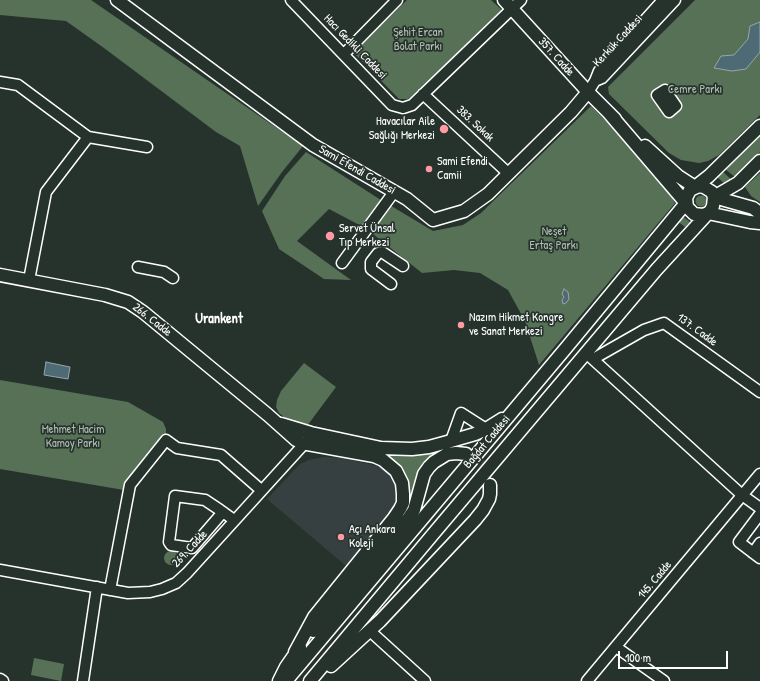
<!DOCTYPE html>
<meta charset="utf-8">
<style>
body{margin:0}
#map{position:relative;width:760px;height:681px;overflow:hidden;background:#26332d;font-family:"Patrick Hand",sans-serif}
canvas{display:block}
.scale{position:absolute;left:618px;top:651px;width:110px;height:18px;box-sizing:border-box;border:2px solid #fff;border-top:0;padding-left:5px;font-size:12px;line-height:14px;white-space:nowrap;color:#fff;-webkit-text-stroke:3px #26332d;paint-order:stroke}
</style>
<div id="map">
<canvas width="760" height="681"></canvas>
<div class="scale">100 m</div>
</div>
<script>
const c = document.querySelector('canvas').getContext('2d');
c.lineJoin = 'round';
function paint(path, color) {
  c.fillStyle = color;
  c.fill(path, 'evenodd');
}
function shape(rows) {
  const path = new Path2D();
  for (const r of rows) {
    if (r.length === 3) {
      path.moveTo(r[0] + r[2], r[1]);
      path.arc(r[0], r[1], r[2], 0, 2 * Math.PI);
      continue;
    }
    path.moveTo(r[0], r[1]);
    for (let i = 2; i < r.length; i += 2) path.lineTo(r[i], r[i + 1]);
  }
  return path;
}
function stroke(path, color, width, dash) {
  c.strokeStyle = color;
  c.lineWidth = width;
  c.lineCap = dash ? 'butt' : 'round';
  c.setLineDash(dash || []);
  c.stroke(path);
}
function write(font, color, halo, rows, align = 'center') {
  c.font = font + ' "Patrick Hand",sans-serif';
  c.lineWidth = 3.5;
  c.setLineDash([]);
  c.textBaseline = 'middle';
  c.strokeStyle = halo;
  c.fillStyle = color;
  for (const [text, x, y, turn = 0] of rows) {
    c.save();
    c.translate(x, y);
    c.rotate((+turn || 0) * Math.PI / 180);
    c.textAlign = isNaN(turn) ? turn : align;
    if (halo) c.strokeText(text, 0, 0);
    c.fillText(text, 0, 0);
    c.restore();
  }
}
paint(shape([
 [324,457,342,458,386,468,398,484,397,502,395,508,346,566,267,499,300,464,309,460]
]), '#364040');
paint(shape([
 [0,0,91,0,303,146,282,172,258,206,240,146,216,132,104,48,66,21,0,15],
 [407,0,491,0,503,11,408,99,399,99,353,52],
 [695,0,760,0,760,115,719,155,708,161,699,163,681,160,669,153,609,94,608,87],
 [591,106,659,174,675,203,539,365,525,321,508,290,480,273,454,270,422,273,373,234,388,204,433,231,463,225,481,213],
 [760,136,760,152,735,177,725,169],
 [306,152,384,202,365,228,329,209,297,241,351,280,324,279,279,249,262,211,285,176],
 [723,172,732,180,726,185,717,177],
 [760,173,760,202,751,196,745,187],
 [701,201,5.5],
 [682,216,690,222,685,227,677,221],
 [304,363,336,387,307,426,289,421,279,413,276,407,277,400,281,391],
 [0,380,128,402,163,422,166,429,166,440,124,490,0,469],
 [441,450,429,457,420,469,411,500,400,517,406,499,379,453],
 [171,558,7],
 [34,658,64,664,61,681,31,675]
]), '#577156');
const water = shape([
 [760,22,760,52,746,69,732,71,714,68,721,56,734,55,748,39,750,26,760,22],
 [564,289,568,292,569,299,566,303,563,304,562,300,564,297,562,294,564,289],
 [46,362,70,367,68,379,44,375,46,362]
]);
paint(water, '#4e6a74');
stroke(water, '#95a6ac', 1);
stroke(shape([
 [466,454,482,466,488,475,490,485]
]), '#3c4742', 12, [12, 6]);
const minor = shape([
 [291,0,392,105,403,108,412,105,521,0],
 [344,54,397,0],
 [595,81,602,78,675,0],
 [0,82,18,85,88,137,46,192,29,280],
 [665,90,676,106,669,112,657,95,665,90],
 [588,92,595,81,599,71,663,0],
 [423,94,509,174],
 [88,137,147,147],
 [342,263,394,192],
 [138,267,164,272,173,278],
 [391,284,371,269,371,262,378,253,382,252,403,266],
 [586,353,742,495,760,508],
 [593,359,644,330,664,323,760,392],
 [451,441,461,413,486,429],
 [223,512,192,548,171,545,169,542,175,496,205,500,220,510,234,520],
 [760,514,739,542,760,558],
 [753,553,760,543],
 [0,570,128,593,150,592,162,589,176,583,187,573,305,443],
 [110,590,130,485,166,440,177,448,221,455,261,490],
 [370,631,425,681],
 [616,647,664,681],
 [0,679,3,681],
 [83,681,97,587],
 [587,681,760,474]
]);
const major = shape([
 [117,0,313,145,407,199,433,220,464,211,488,194,571,112,588,92],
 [504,0,588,92,615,119],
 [645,146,678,176,695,187,709,176,760,126],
 [760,213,753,208,714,197,712,192,704,187,699,186,690,190,686,198,687,207,694,214,703,215,708,213,750,222,760,223],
 [0,275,105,295,128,302,143,312,268,415,296,440,302,443,374,456,383,460,396,471,402,483,403,494,403,503,400,509,394,518,314,617,295,652],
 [281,424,311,433,381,448,412,449,429,447,451,441,475,434,486,429,502,419],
 [313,631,408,519,414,510,424,474,429,467,434,462,447,454,456,453,466,454],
 [331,666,380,621,475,520,483,510,489,499,490,494,490,485],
 [279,681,286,667,300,647],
 [286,681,566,348,686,203,609,113],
 [310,681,434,533,657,269,711,210,713,206,714,197,738,183,760,161]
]);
stroke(minor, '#fff', 13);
stroke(major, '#fff', 15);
stroke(minor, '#26332d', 10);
stroke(major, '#26332d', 12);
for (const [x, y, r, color] of [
 [444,129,5,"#ff9aa2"],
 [429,169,4,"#ff9aa2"],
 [330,236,5,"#ff9aa2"],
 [461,325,4,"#ff9aa2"],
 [341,537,4,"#ff9aa2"]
]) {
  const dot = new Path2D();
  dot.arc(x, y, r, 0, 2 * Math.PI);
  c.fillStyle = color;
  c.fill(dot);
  stroke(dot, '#26332d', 1.5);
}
write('12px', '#b3bfb3', '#26332d', [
 ["Şehit Ercan",418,33],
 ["Bolat Parkı",418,47],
 ["Cemre Parkı",695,90],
 ["Neşet",554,232],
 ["Ertaş Parkı",554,246],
 ["Mehmet Hacim",73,430],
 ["Kamoy Parkı",73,444]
]);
write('12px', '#fff', '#26332d', [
 ["Kerkük Caddesi",618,41,-47],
 ["Hacı Gedikli Caddesi",355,47,46],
 ["357. Cadde",556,57,48],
 ["383. Sokak",475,124,43],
 ["Sami Efendi Caddesi",357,170,30],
 ["266. Cadde",152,320,38],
 ["137. Cadde",697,330,36],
 ["Bağdat Caddesi",487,442,-50],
 ["269. Cadde",190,549,-47],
 ["145. Cadde",655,580,-50]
]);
write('12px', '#fff', '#26332d', [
 ["Havacılar Aile",435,122,"right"],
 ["Sağlığı Merkezi",435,136,"right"],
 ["Sami Efendi",437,162],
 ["Camii",437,176],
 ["Servet Ünsal",339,229],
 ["Tıp Merkezi",339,243],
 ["Nazım Hikmet Kongre",469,318],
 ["ve Sanat Merkezi",469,332],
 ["Açı Ankara",349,530],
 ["Koleji",349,544]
], 'left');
write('bold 14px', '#fff', '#26332d', [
 ["Urankent",219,319]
]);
</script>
